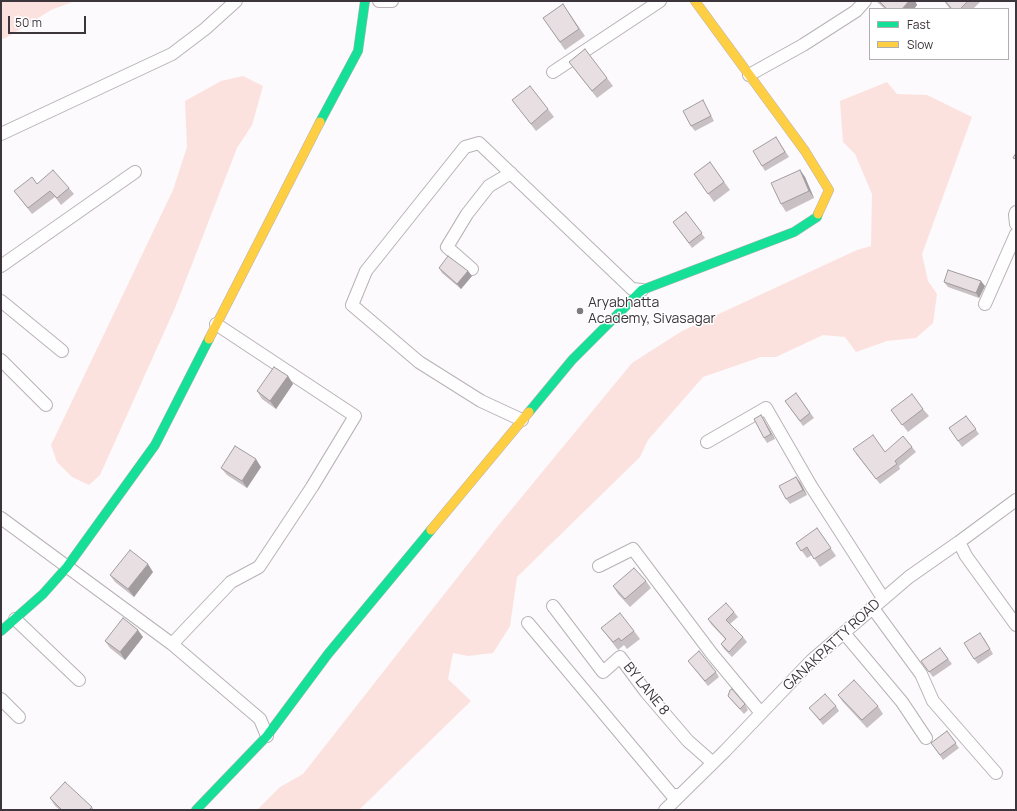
<!DOCTYPE html>
<style>
body{margin:0}
#map{position:relative;width:1017px;height:811px;overflow:hidden;background:#fcfafc;font-family:Manrope,sans-serif}
canvas{display:block}
.frame{position:absolute;inset:0;border:2px solid #3d353c;pointer-events:none}
.legend{position:absolute;left:869px;top:8px;width:140px;height:52px;box-sizing:border-box;background:#fff;border:1px solid #b1aeb1;margin:0;padding:5px 7px;list-style:none;font-size:12px;color:#3d353c}
.legend li{display:flex;align-items:center;gap:8px;height:20px}
.legend b{width:20px;border:1px solid #b1aeb1}
.scale{position:absolute;left:8px;top:16px;width:78px;height:18px;box-sizing:border-box;border:2px solid #3d353c;border-top:0;padding-left:5px;font-size:12px;line-height:14px;white-space:nowrap;color:#3d353c;-webkit-text-stroke:3px #fff;paint-order:stroke}
</style>
<div id="map">
<canvas width="1017" height="811"></canvas>
<div class="frame"></div>
<ul class="legend">
<li><b style="height:5px;background:#16e098"></b>Fast</li>
<li><b style="height:5px;background:#ffcf43"></b>Slow</li>
</ul>
<div class="scale">50 m</div>
</div>
<script>
const c = document.querySelector('canvas').getContext('2d');
c.lineJoin = 'round';
function paint(path, color) {
  c.fillStyle = color;
  c.fill(path, 'evenodd');
}
function shape(rows) {
  const path = new Path2D();
  for (const r of rows) {
    path.moveTo(r[0], r[1]);
    for (let i = 2; i < r.length; i += 2) path.lineTo(r[i], r[i + 1]);
  }
  return path;
}
function stroke(path, color, width, dash) {
  c.strokeStyle = color;
  c.lineWidth = width;
  c.lineCap = dash ? 'butt' : 'round';
  c.setLineDash(dash || []);
  c.stroke(path);
}
function write(font, color, halo, rows, align = 'center') {
  c.font = font + ' Manrope,sans-serif';
  c.lineWidth = 3;
  c.setLineDash([]);
  c.textBaseline = 'middle';
  c.strokeStyle = halo;
  c.fillStyle = color;
  for (const [text, x, y, turn = 0] of rows) {
    c.save();
    c.translate(x, y);
    c.rotate((+turn || 0) * Math.PI / 180);
    c.textAlign = isNaN(turn) ? turn : align;
    if (halo) c.strokeText(text, 0, 0);
    c.fillText(text, 0, 0);
    c.restore();
  }
}
paint(shape([
 [1,1,75,1,51,10,6,38,1,39],
 [243,76,263,86,252,125,237,148,175,308,100,475,89,485,72,477,57,462,51,445,173,190,187,147,185,101,221,81],
 [887,82,897,94,927,95,972,117,922,254,928,281,937,294,933,323,916,338,887,341,856,352,845,337,823,335,776,357,761,357,703,377,648,440,640,457,517,577,510,626,493,653,468,656,453,653,448,679,471,701,359,810,257,810,280,787,303,774,497,527,632,363,682,331,857,250,871,246,872,194,855,154,843,142,840,101]
]), '#fce2de');
const street = shape([
 [379,1,392,1],
 [553,72,660,1],
 [749,75,803,45,856,11,865,1],
 [1,134,172,54,205,29,236,1],
 [1016,212,1015,215,1016,224],
 [1,266,135,172],
 [472,269,447,247,467,214,489,186,511,173],
 [1,301,62,351],
 [985,304,1016,234],
 [1,360,46,405],
 [522,420,481,401,419,362,352,305,366,271,465,147,479,143,632,289,642,290],
 [707,442,766,408,811,486,883,598],
 [1,518,172,644,260,719,267,736],
 [959,542,966,556,1016,625],
 [599,566,633,549,712,654,761,713],
 [553,606,603,672,620,657,646,692,688,741,713,763],
 [872,607,921,674,933,701,996,773],
 [15,619,79,680],
 [528,623,672,795,680,795],
 [844,633,902,702,926,738],
 [172,644,231,582,259,567,312,487,355,416,216,324],
 [1,699,19,717],
 [665,810,725,751,812,660,909,577,959,542,1016,500]
]);
const fast = shape([
 [320,122,358,51,365,1],
 [529,412,572,360,642,290,794,232,817,217,818,214],
 [1,631,43,594,67,567,155,445,209,339],
 [196,810,267,736,328,654,431,530]
]);
const slow = shape([
 [695,1,805,151,829,190,818,214],
 [209,339,320,122],
 [431,530,529,412]
]);
stroke(street, '#b7b2b6', 14);
stroke(fast, '#b7b2b6', 10);
stroke(slow, '#b7b2b6', 10);
stroke(street, '#fffeff', 12);
stroke(fast, '#16e098', 9);
stroke(slow, '#ffcf43', 9);
paint(shape([
 [876,1,915,1,917,5,914,9,885,9],
 [944,1,981,1,973,9,950,9],
 [563,4,585,36,565,50,543,18],
 [569,62,607,78,613,86,597,98],
 [512,100,548,109,554,117,536,131],
 [703,100,706,106,714,121,695,131,691,126],
 [776,137,789,157,765,171,762,166],
 [710,162,730,190,714,202,694,174],
 [800,170,805,177,814,198,786,212,781,204],
 [37,184,69,188,74,194,61,205,55,197,32,214,14,191],
 [686,212,705,238,692,248,673,222],
 [439,268,468,271,472,276,461,289,442,273],
 [944,282,985,286,979,298,948,287],
 [288,376,293,384,276,409,262,399,257,391],
 [796,393,814,418,803,426,785,401],
 [923,409,929,416,908,432,891,410],
 [761,415,775,439,767,443,764,438],
 [966,416,979,434,962,447,949,428],
 [912,447,916,452,899,466,900,469,880,484,856,454,885,452],
 [261,467,247,488,227,475,221,468],
 [796,477,800,482,807,495,790,504,786,499],
 [817,528,836,556,820,567,812,555,807,558,796,543],
 [153,572,134,597,115,582,110,575],
 [646,581,651,588,630,607,618,594,613,586],
 [734,612,738,617,730,624,743,637,747,642,732,657,724,649,721,644,725,639,711,624,708,619],
 [601,628,634,631,640,639,627,649,624,645,618,650],
 [143,637,125,660,110,648,105,641],
 [984,638,993,654,978,664,974,659],
 [940,648,952,664,933,677,921,661],
 [688,661,716,672,719,677,708,686],
 [838,695,878,706,883,714,867,728,843,702],
 [728,696,745,704,748,710,744,714,732,701],
 [836,706,839,711,823,725,809,708],
 [947,731,959,748,943,760,931,743],
 [50,798,92,807,94,810,60,810,55,806]
]), '#c8c0c2');
paint(shape([
 [909,1,915,1,917,5,914,9,902,9],
 [800,170,805,177,814,198,809,191],
 [468,271,472,276,461,289,457,284],
 [981,281,985,286,979,298,976,293],
 [288,376,293,384,276,409,270,401],
 [761,415,764,420,775,439,771,434],
 [256,459,261,467,247,488,242,481],
 [796,477,800,482,807,495,803,490],
 [148,564,153,572,134,597,128,589],
 [138,630,143,637,125,660,120,652]
]), '#a29c9e');
const building = shape([
 [879,1,909,1,902,9,887,9,879,1],
 [945,1,968,1,960,9,952,9,945,1],
 [563,4,579,29,560,42,543,18,563,4],
 [585,49,607,78,592,91,569,62,585,49],
 [530,86,548,109,531,124,512,100,530,86],
 [703,100,711,116,691,126,683,111,703,100],
 [776,137,785,152,762,166,753,151,776,137],
 [1016,153,1016,159,1013,158,1016,153],
 [710,162,724,182,708,194,694,174,710,162],
 [53,170,69,188,57,198,50,191,28,208,14,191,32,177,37,184,53,170],
 [800,170,809,191,781,204,771,183,800,170],
 [686,212,702,233,689,243,673,222,686,212],
 [448,256,468,271,457,284,439,268,448,256],
 [948,270,981,281,976,293,944,282,948,270],
 [274,367,288,376,270,401,257,391,274,367],
 [796,393,810,413,800,421,785,401,796,393],
 [912,394,923,409,902,425,891,410,912,394],
 [761,415,771,434,764,438,754,419,761,415],
 [966,416,976,429,958,441,949,428,966,416],
 [873,435,885,452,903,436,912,447,895,461,897,464,876,479,853,449,873,435],
 [235,446,256,459,242,481,221,468,235,446],
 [796,477,803,490,786,499,779,486,796,477],
 [817,528,831,548,814,559,807,547,801,551,796,543,817,528],
 [130,550,148,564,128,589,110,575,130,550],
 [634,568,646,581,625,599,613,586,634,568],
 [726,603,734,612,726,620,743,637,729,652,721,644,726,639,708,619,726,603],
 [620,613,634,631,621,641,619,638,613,642,601,628,620,613],
 [123,618,138,630,120,652,105,641,123,618],
 [980,633,990,649,974,659,964,643,980,633],
 [940,648,948,659,929,672,921,661,940,648],
 [699,651,716,672,705,681,688,661,699,651],
 [854,680,878,706,862,720,838,695,854,680],
 [732,689,745,704,740,709,728,696,730,690,732,689],
 [825,694,836,706,820,720,809,708,825,694],
 [947,731,956,743,940,755,931,743,947,731],
 [65,782,92,807,89,810,62,810,50,798,65,782]
]);
paint(building, '#e8dfe2');
stroke(building, '#a29c9e', 1);
for (const [x, y, r, color] of [
 [580,311,4,"#807a7f"]
]) {
  const dot = new Path2D();
  dot.arc(x, y, r, 0, 2 * Math.PI);
  c.fillStyle = color;
  c.fill(dot);
  stroke(dot, '#fff', 1.5);
}
write('14px', '#3d353c', '#fff', [
 ["Aryabhatta",588,303],
 ["Academy, Sivasagar",588,319]
], 'left');
write('14px', '#3d353c', '#fff', [
 ["GANAKPATTY ROAD",832,645,-43],
 ["BY LANE 8",646,689,51]
]);
</script>
